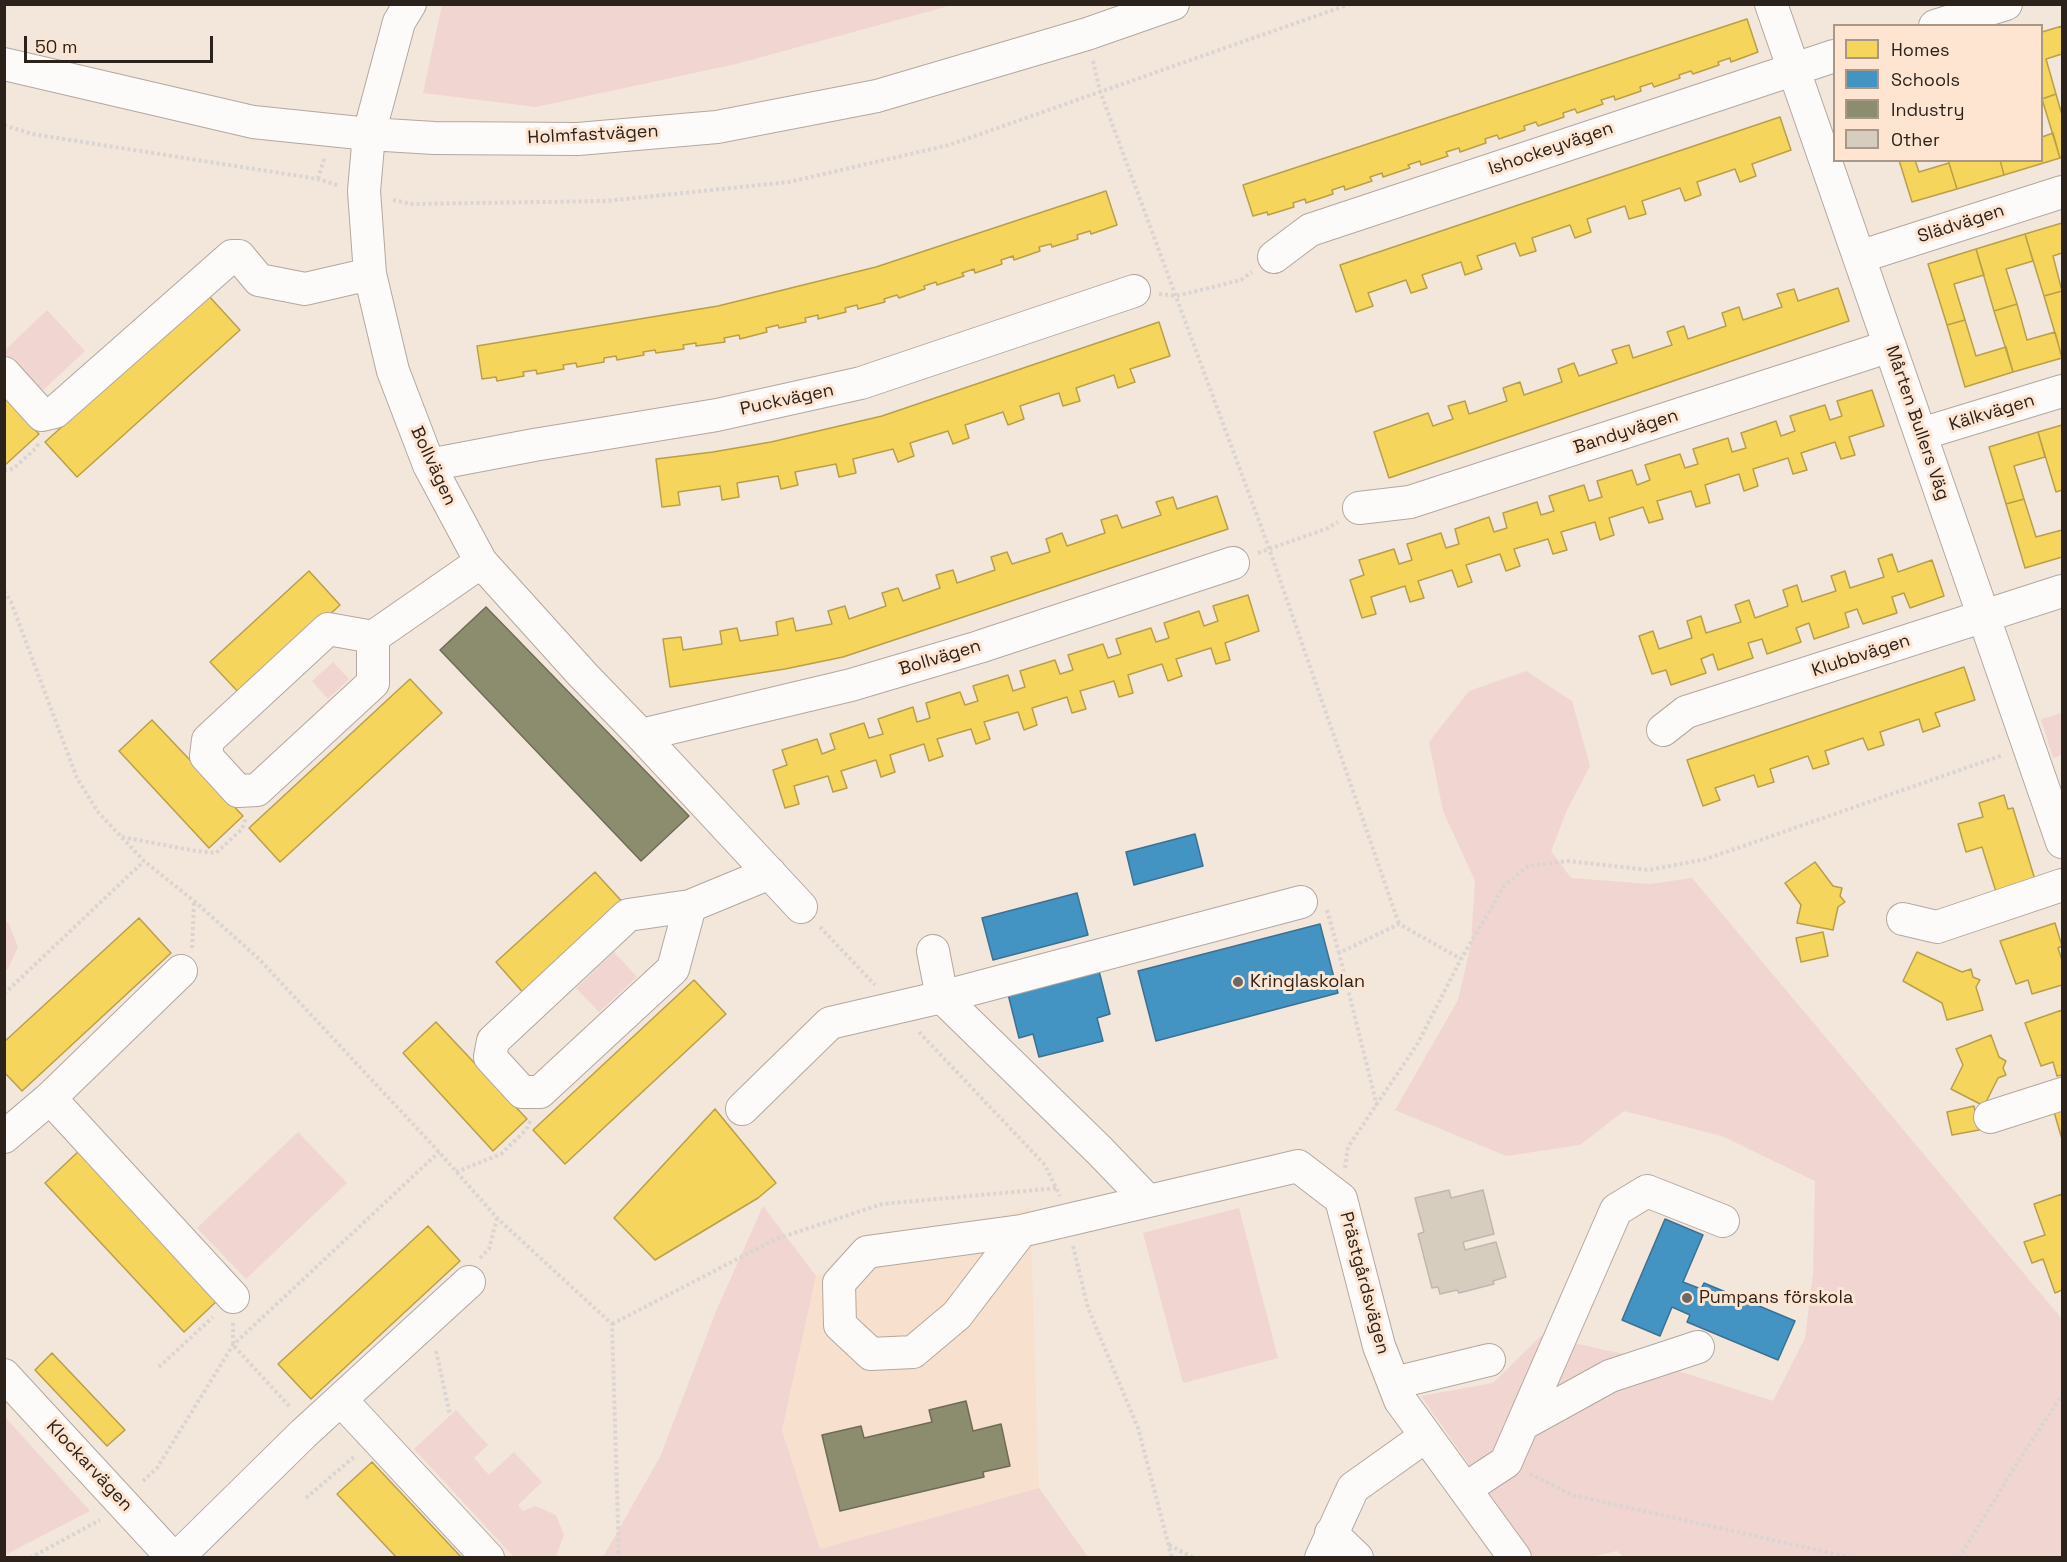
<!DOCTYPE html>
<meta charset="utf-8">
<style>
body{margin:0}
#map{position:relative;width:2067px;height:1562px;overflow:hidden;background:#f3e6db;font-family:"Space Grotesk",sans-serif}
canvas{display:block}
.frame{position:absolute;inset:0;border:6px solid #2b221b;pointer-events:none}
.legend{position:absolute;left:1833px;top:24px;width:210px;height:138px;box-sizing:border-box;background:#fde5d1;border:2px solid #a99788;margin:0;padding:8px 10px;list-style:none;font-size:18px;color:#2b221b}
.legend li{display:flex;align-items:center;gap:12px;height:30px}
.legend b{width:30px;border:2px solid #a99788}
.scale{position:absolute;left:24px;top:36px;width:189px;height:27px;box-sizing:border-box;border:3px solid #2b221b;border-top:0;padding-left:8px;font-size:18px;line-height:21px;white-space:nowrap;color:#2b221b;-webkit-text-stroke:4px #fde5d1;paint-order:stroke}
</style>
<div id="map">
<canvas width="2067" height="1562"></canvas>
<div class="frame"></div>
<ul class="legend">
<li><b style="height:16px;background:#f6d55c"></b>Homes</li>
<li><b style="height:16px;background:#4393c3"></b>Schools</li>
<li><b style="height:16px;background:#8c8c6e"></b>Industry</li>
<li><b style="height:16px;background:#d7cdbf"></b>Other</li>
</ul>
<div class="scale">50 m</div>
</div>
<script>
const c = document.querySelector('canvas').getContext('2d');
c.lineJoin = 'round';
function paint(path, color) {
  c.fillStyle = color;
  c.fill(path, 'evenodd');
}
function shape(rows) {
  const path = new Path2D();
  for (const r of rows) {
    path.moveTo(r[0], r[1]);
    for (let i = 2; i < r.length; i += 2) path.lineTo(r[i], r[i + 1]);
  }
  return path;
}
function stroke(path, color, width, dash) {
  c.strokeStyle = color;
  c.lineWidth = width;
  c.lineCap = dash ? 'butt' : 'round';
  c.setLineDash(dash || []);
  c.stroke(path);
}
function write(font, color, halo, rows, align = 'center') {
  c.font = font + ' "Space Grotesk",sans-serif';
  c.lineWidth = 6;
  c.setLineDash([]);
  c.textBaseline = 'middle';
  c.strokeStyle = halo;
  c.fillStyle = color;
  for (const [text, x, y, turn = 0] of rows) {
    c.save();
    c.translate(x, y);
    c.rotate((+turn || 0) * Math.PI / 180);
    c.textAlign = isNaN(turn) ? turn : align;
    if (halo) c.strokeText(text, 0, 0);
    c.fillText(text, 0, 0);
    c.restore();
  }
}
paint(shape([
 [1030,1207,1039,1488,820,1549,782,1430,816,1276]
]), '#f7e1ce');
paint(shape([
 [442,5,442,4,952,5,736,64,536,107,423,93],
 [47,310,85,351,41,392,5,353,5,350],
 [333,662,349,679,328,699,312,681],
 [1526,671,1572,701,1590,766,1567,810,1551,851,1571,878,1650,884,1692,878,2062,1319,2062,1557,1625,1558,1617,1551,1590,1557,1534,1557,1421,1396,1493,1383,1541,1336,1628,1355,1773,1401,1805,1338,1813,1274,1815,1181,1722,1136,1624,1111,1580,1145,1506,1156,1395,1110,1458,1000,1471,944,1475,881,1443,811,1429,742,1469,691],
 [2062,713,2062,755,2053,758,2041,719],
 [5,921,9,924,18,947,8,969,5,970],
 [614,952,637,977,599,1012,576,988],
 [298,1132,347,1183,246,1279,197,1228],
 [763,1206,816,1276,782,1430,820,1549,1039,1488,1088,1557,603,1557,660,1457,717,1309],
 [1239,1208,1278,1358,1183,1383,1143,1233],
 [456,1410,488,1445,474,1458,489,1475,514,1452,542,1482,518,1505,523,1511,535,1506,556,1515,564,1535,556,1556,514,1557,414,1449],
 [5,1417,90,1511,5,1555]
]), '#f1d5d1');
const homes = shape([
 [1747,19,1758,52,1731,62,1730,58,1718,62,1719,65,1693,74,1691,71,1679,75,1680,78,1654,87,1652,83,1640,87,1641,91,1615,100,1614,96,1601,100,1603,104,1577,113,1575,109,1563,113,1564,117,1538,126,1536,122,1524,126,1525,130,1499,139,1497,135,1485,139,1486,143,1460,152,1459,148,1446,152,1448,156,1421,165,1420,161,1408,165,1410,168,1383,177,1382,173,1370,177,1372,181,1345,190,1344,186,1332,190,1333,194,1306,203,1305,199,1293,203,1294,207,1268,215,1267,212,1253,216,1243,185,1747,19],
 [2062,26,2062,54,2046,59,2056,94,2042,99,2042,32,2062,26],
 [2056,94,2062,115,2062,157,2060,158,2042,99,2056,94],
 [1780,117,1791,150,1752,164,1756,176,1740,182,1735,169,1697,182,1701,195,1685,201,1680,188,1642,201,1646,214,1629,219,1625,206,1587,219,1591,232,1575,238,1570,225,1532,238,1536,251,1520,256,1515,243,1477,256,1482,269,1465,275,1461,262,1422,275,1427,288,1411,293,1406,280,1368,293,1373,306,1356,312,1340,265,1780,117],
 [2053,133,2060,158,2004,175,2000,160,2042,160,2042,137,2053,133],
 [1899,160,1915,160,1919,172,1949,163,1957,189,1912,202,1899,160],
 [1948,160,2000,160,2004,175,1957,189,1948,160],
 [1106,191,1117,225,1091,234,1090,231,1077,235,1078,239,1052,247,1051,244,1039,247,1040,251,1014,260,1013,256,1001,260,1002,264,975,273,974,269,962,273,964,276,937,285,936,282,924,286,925,289,899,298,897,295,884,299,885,302,858,309,857,305,845,308,846,312,818,319,818,315,805,318,806,322,779,328,778,325,766,328,767,332,740,339,739,335,724,338,725,342,696,346,696,343,683,345,684,349,656,353,655,350,643,352,644,355,617,360,616,356,604,358,604,362,577,367,576,363,563,365,564,369,537,374,536,370,523,372,524,376,497,381,496,377,482,379,477,346,718,306,876,267,1106,191],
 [2062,223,2062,253,2053,256,2062,291,2044,296,2025,234,2062,223],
 [2025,234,2033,261,2006,269,2017,304,1994,311,1976,249,2025,234],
 [1976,249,1984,275,1954,284,1965,320,1947,325,1928,264,1976,249],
 [1838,288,1849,321,1389,478,1374,432,1428,413,1433,426,1453,419,1448,406,1465,401,1469,414,1507,401,1503,388,1520,382,1524,395,1562,382,1558,369,1574,363,1579,376,1617,363,1612,350,1629,345,1633,358,1672,345,1667,332,1684,326,1688,339,1726,326,1722,313,1739,307,1743,320,1782,307,1777,294,1794,289,1798,301,1838,288],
 [2062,291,2062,357,2044,296,2062,291],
 [208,295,240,330,77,477,45,442,208,295],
 [2017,304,2027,340,2055,332,2062,358,2013,372,1994,311,2017,304],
 [1965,320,1976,356,2006,347,2013,372,1965,387,1947,325,1965,320],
 [1159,322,1170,356,1130,369,1135,382,1118,388,1114,375,1076,388,1080,401,1063,406,1059,393,1020,406,1024,419,1008,425,1003,412,965,425,969,438,953,444,948,431,910,443,914,456,898,462,893,449,853,459,856,473,839,477,836,464,795,472,798,485,781,489,778,476,737,483,739,497,722,500,720,486,678,492,680,505,662,507,656,459,713,452,771,442,882,416,1159,322],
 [1872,390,1884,426,1849,437,1855,455,1841,459,1835,442,1801,453,1807,470,1793,474,1788,458,1753,469,1758,486,1744,491,1739,474,1705,485,1710,503,1696,507,1691,491,1657,501,1663,519,1649,523,1643,507,1609,518,1614,535,1600,540,1595,522,1561,532,1567,550,1553,554,1548,539,1514,549,1520,566,1506,571,1500,554,1466,565,1472,582,1458,587,1452,570,1418,581,1424,598,1410,602,1405,586,1371,597,1376,614,1362,618,1350,580,1364,575,1359,560,1394,549,1399,564,1412,560,1407,544,1441,533,1446,548,1459,544,1455,529,1489,517,1494,532,1507,528,1503,513,1537,502,1541,515,1554,511,1549,496,1584,485,1589,501,1602,497,1597,481,1632,470,1637,485,1650,480,1645,465,1680,454,1685,468,1698,464,1693,449,1728,438,1732,452,1746,448,1741,433,1776,421,1781,436,1795,431,1790,416,1825,405,1830,420,1842,416,1837,401,1872,390],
 [4,397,39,434,4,466,4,397],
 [2062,425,2062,490,2056,492,2038,432,2062,425],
 [2038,432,2045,457,2014,466,2024,499,2006,504,1989,447,2038,432],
 [1217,496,1228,529,843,657,785,669,670,687,663,639,681,637,683,650,722,644,720,631,737,628,740,641,778,635,776,622,793,618,796,631,832,624,828,611,845,606,849,619,886,606,882,593,898,588,903,601,940,588,936,575,953,570,957,583,995,570,991,557,1007,552,1012,564,1050,552,1046,539,1062,533,1067,546,1105,533,1101,520,1117,515,1122,528,1161,515,1156,502,1173,497,1177,509,1217,496],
 [2024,499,2036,537,2062,530,2062,557,2025,568,2006,504,2024,499],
 [1892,554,1898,572,1932,560,1944,596,1910,608,1904,593,1892,597,1897,613,1863,624,1857,609,1845,613,1849,627,1814,639,1809,623,1796,628,1801,642,1767,654,1762,639,1748,643,1753,658,1718,670,1713,654,1701,659,1706,673,1671,685,1666,670,1652,674,1639,636,1653,631,1659,649,1692,638,1687,621,1701,616,1706,633,1741,622,1735,605,1749,600,1755,618,1788,606,1783,590,1797,585,1802,602,1836,591,1831,576,1845,571,1850,588,1884,577,1878,559,1892,554],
 [309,571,340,605,242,696,210,662,309,571],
 [1248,595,1259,631,1225,643,1230,660,1216,664,1211,648,1176,659,1182,676,1168,681,1162,664,1128,675,1133,693,1119,697,1114,681,1080,691,1086,709,1072,713,1067,697,1032,708,1037,725,1024,730,1018,712,984,722,990,739,976,744,971,729,937,739,943,756,929,761,924,744,890,755,895,772,881,777,876,760,841,771,847,788,833,792,828,776,794,786,799,804,785,808,773,770,787,765,782,750,817,739,822,754,835,749,830,734,864,723,869,738,883,734,878,719,913,707,917,722,930,718,926,703,960,692,965,705,978,701,973,686,1008,675,1013,691,1025,687,1020,671,1055,660,1060,674,1073,670,1068,655,1103,644,1108,658,1121,654,1116,639,1151,628,1156,642,1169,638,1164,623,1199,611,1204,626,1218,621,1213,606,1248,595],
 [1964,667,1975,700,1935,713,1940,726,1923,732,1919,719,1880,732,1884,745,1868,750,1863,738,1825,751,1829,764,1813,769,1808,756,1770,769,1774,782,1758,787,1754,775,1715,788,1720,800,1703,806,1687,760,1964,667],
 [410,679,442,713,280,862,249,828,410,679],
 [152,720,243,816,209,848,119,751,152,720],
 [2004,795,2008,809,2013,808,2036,883,1997,895,1982,847,1966,852,1958,824,1983,817,1979,803,2004,795],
 [1815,862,1833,886,1842,888,1840,896,1845,902,1838,907,1833,930,1797,923,1801,905,1785,883,1815,862],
 [595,872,626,906,526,996,496,962,595,872],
 [139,918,171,953,22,1091,4,1072,4,1042,139,918],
 [2055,923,2062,946,2058,948,2062,960,2062,985,2032,994,2028,980,2016,984,2000,941,2055,923],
 [1823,932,1828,956,1801,962,1796,938,1823,932],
 [1917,952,1962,972,1971,969,1973,977,1980,980,1976,987,1983,1010,1947,1020,1942,1003,1903,981,1917,952],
 [694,980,726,1014,565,1164,533,1130,694,980],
 [2062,1010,2062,1075,2057,1076,2053,1062,2041,1066,2025,1023,2062,1010],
 [436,1022,527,1119,493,1151,403,1053,436,1022],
 [1991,1035,1999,1057,2006,1061,2003,1068,2006,1075,1998,1078,1984,1106,1951,1089,1963,1065,1956,1049,1991,1035],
 [1974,1106,1979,1130,1952,1135,1947,1112,1974,1106],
 [715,1109,776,1183,758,1198,655,1260,614,1218,715,1109],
 [2062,1109,2062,1139,2054,1112,2062,1109],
 [80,1150,219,1299,184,1332,45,1183,80,1150],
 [2062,1194,2062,1290,2055,1293,2043,1259,2032,1263,2024,1242,2045,1235,2034,1204,2062,1194],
 [428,1226,460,1261,311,1399,278,1364,428,1226],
 [52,1353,125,1430,107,1446,35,1370,52,1353],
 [372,1462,462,1558,397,1558,337,1494,372,1462]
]);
paint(homes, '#f6d55c');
stroke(homes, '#b99f48', 1.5);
const schools = shape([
 [1195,834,1203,866,1134,885,1126,852,1195,834],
 [1077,893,1088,935,993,960,982,918,1077,893],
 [1320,924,1338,993,1156,1041,1138,971,1320,924],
 [1099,971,1110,1014,1097,1018,1103,1041,1039,1057,1033,1034,1019,1038,1008,994,1099,971],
 [1665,1219,1703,1235,1683,1282,1701,1289,1704,1283,1795,1321,1778,1360,1687,1322,1690,1315,1672,1307,1660,1336,1622,1320,1665,1219]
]);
paint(schools, '#4393c3');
stroke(schools, '#3c7191', 1.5);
const industry = shape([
 [486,607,689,816,641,861,440,650,486,607],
 [966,1401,973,1431,1001,1424,1010,1466,983,1472,984,1477,840,1511,822,1435,861,1426,864,1438,932,1422,929,1410,966,1401]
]);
paint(industry, '#8c8c6e');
stroke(industry, '#6f6c55', 1.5);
const building = shape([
 [1449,1190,1451,1198,1483,1190,1494,1234,1463,1242,1465,1250,1496,1242,1506,1277,1493,1281,1494,1284,1459,1293,1457,1290,1440,1294,1438,1287,1432,1288,1418,1234,1424,1232,1415,1198,1449,1190]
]);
paint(building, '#d7cdbf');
stroke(building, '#c0b8ae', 1.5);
const minor = shape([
 [410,4,399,22,369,134,364,191,370,274,393,371,429,465,481,562,583,675,641,735,801,907],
 [1771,4,2062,842],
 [1935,26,2006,4],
 [4,64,253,122,369,134,434,138,578,139,717,127,877,96,1087,34,1173,4],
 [1274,257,1310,230,1834,56],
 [1859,257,2062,192],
 [4,373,42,415,55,412,232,256,239,256,259,280,305,289,370,274],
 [1921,434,2062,391],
 [429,465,534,445,717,415,861,383,1134,291],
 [1359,508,1410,502,1890,346],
 [373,637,328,629,208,740,206,756,238,791,257,790,373,683,373,637,481,562],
 [1663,730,1686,712,2062,591],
 [641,735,851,685,979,647,1233,563],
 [690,906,628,915,493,1041,490,1057,522,1092,540,1092,673,969,690,906,770,873],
 [1903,919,1937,927,2062,885],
 [933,951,942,997,1100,1151,1148,1201],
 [50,1098,233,1297],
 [742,1109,830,1023,942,997,1301,902],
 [1990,1117,2062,1094],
 [4,1137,50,1098,181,971],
 [1021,1231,957,1315,913,1352,871,1354,840,1325,839,1283,867,1252,1021,1231,1298,1166,1341,1199,1379,1346,1400,1400,1515,1558],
 [4,1375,173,1558],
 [1394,1383,1489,1360],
 [341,1400,488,1558],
 [1523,1424,1610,1376,1698,1347],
 [1465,1489,1506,1462,1616,1210,1647,1191,1723,1221],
 [1331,1533,1357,1558],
 [166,1558,184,1551,303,1434,469,1282],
 [1321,1558,1353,1488,1426,1436]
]);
stroke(minor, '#b2a8a0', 34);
stroke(shape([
 [1093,61,1100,91,1269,548,1399,924],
 [4,125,32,134,318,179,337,185],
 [318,179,325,156],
 [393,200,412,204,606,201,789,182,949,145,1350,4],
 [1159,294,1176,296,1241,280,1252,272],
 [4,470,13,469,36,448,40,441],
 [1258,553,1328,528,1338,522],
 [4,591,11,602,77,778,98,812,144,861,194,901,259,959,439,1152,497,1218,612,1324,619,1558],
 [122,837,196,851,216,853,242,829,246,818],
 [1327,910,1339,953],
 [820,927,875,985],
 [192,948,194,901],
 [4,994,144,861],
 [919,1032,1045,1165,1060,1196],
 [1377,1106,1339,953,1399,924,1461,959],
 [1345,1168,1348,1147,1418,1043,1461,959,1504,886,1528,866,1568,861,1649,870,1706,859,2003,755],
 [456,1172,501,1154,526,1130,531,1119],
 [1073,1246,1088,1308,1138,1428,1172,1558],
 [480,1258,489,1249,497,1218],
 [233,1323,233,1345,290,1407],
 [612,1324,776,1239,882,1204,1058,1188],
 [436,1351,450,1415],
 [159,1367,213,1317],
 [1530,1474,1572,1495,1853,1558],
 [143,1481,157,1468,233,1345,439,1152],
 [306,1498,356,1455],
 [1169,1545,1194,1558],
 [30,1558,100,1520],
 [1959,1558,2016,1465,2062,1395]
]), '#dad5d2', 4, [3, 3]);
stroke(minor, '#fdfbfa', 32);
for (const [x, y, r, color] of [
 [1238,982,6,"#71675e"],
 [1687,1298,6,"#71675e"]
]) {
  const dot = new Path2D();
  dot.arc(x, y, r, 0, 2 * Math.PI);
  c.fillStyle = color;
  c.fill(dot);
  stroke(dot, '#fde5d1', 2);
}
write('18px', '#2b221b', '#fde5d1', [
 ["Holmfastvägen",593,135,-3],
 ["Ishockeyvägen",1551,149,-19],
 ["Slädvägen",1961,224,-18],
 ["Puckvägen",787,400,-12],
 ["Kälkvägen",1992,413,-17],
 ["Mårten Bullers Väg",1917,423,71],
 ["Bandyvägen",1626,432,-18],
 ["Bollvägen",433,466,65],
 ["Klubbvägen",1861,656,-18],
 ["Bollvägen",940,658,-17],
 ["Prästgårdsvägen",1364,1283,75],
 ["Klockarvägen",89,1466,47]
]);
write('18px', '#2b221b', '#fde5d1', [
 ["Kringlaskolan",1250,982],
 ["Pumpans förskola",1699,1298]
], 'left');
</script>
